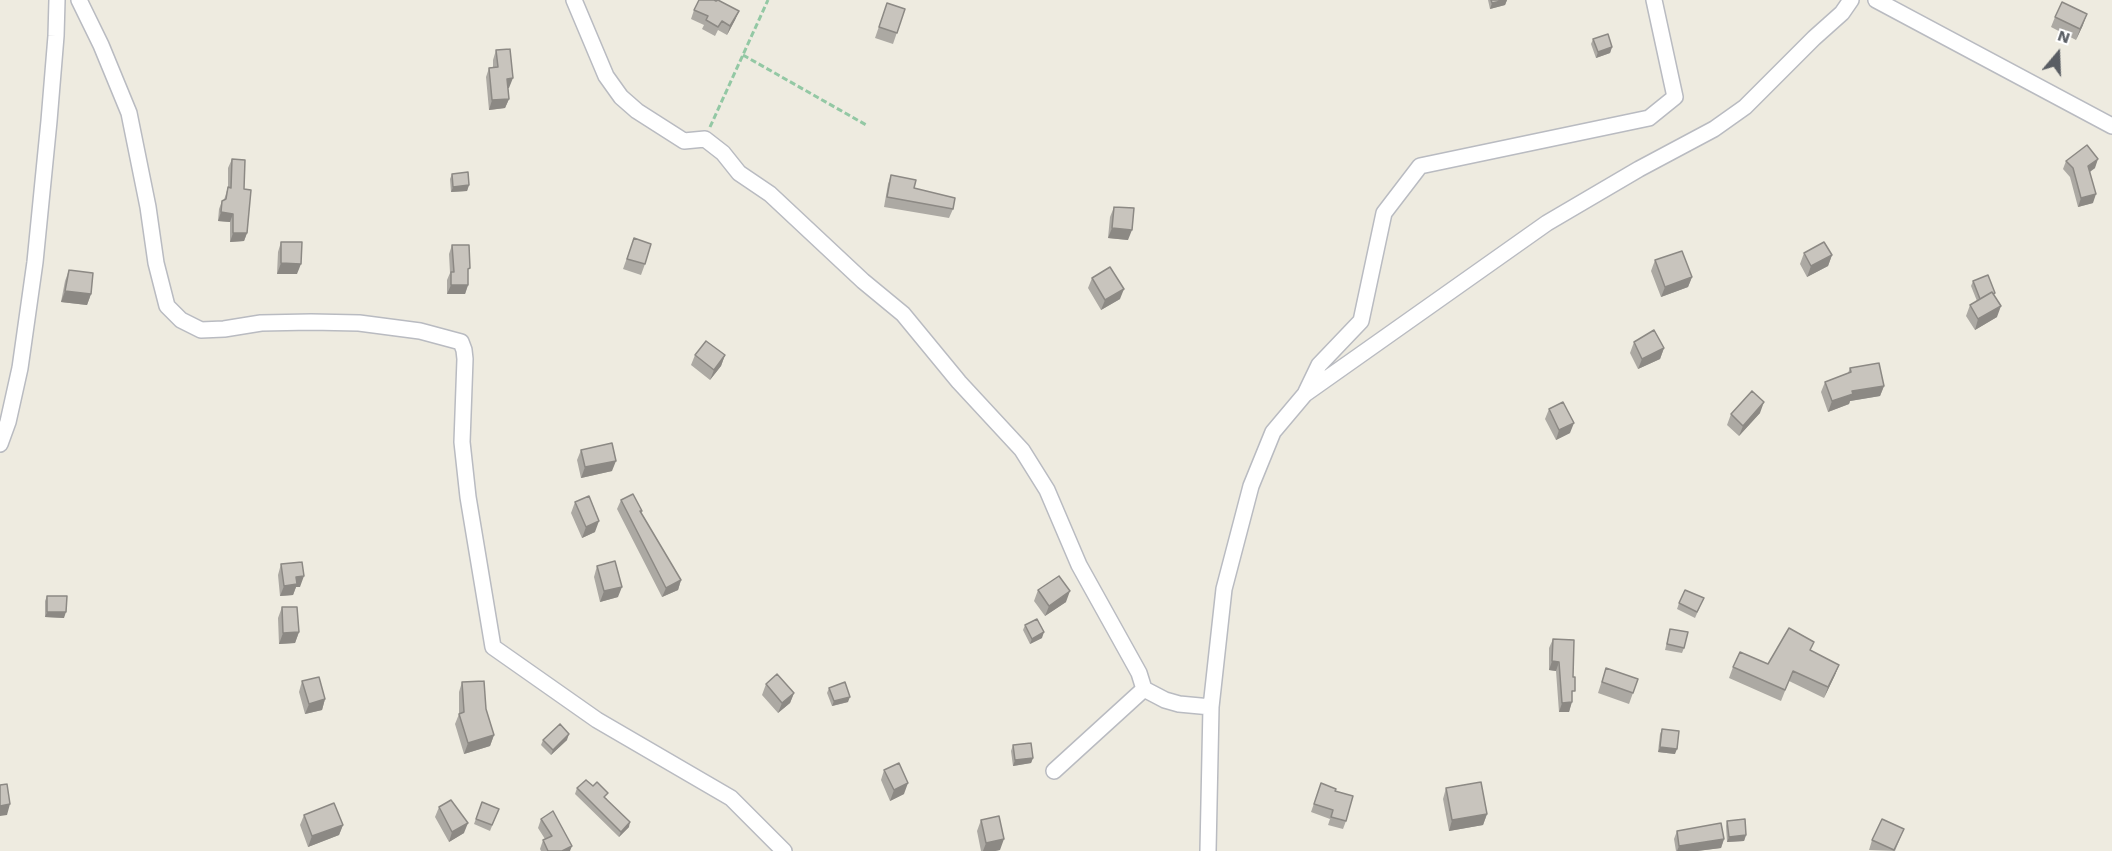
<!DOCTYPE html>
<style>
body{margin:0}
#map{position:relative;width:2112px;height:851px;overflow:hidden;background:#eeebe0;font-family:"Work Sans",sans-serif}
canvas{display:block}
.north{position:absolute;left:2028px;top:24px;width:60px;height:60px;-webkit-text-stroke:4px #fff;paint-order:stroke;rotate:19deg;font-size:16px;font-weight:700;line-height:24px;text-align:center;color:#595d63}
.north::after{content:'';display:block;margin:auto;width:21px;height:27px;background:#595d63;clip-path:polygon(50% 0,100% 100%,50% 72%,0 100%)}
</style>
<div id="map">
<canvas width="2112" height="851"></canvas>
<div class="north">N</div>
</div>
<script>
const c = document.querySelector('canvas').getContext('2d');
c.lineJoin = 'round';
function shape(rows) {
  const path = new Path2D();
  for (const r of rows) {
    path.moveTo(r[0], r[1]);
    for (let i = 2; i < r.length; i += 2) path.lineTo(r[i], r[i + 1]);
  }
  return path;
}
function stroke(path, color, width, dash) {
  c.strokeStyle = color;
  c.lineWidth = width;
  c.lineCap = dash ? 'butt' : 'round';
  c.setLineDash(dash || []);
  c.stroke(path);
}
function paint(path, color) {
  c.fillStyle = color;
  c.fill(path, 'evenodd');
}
const minor = shape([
 [79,0,101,45,129,113,148,207,156,263,167,306,181,320,201,330,224,329,261,323,311,322,359,323,420,331,461,342,464,350,465,359,462,442,468,497,493,647,597,720,731,798,784,851],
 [574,0,606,76,621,97,637,111,684,141,705,139,723,153,739,173,770,194,863,281,903,314,959,382,1022,450,1047,490,1079,565,1139,673,1144,689,1165,700,1179,704,1211,707,1208,851],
 [1876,0,2112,126],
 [1306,392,1319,365,1361,321,1384,213,1420,166,1649,118,1675,97,1654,0],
 [0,444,8,422,20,368,35,262,49,121,56,36,57,0],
 [1211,707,1224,589,1251,486,1273,432,1305,394,1547,223,1639,169,1714,129,1745,107,1814,38,1842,13,1851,0],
 [1054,771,1144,689]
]);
stroke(minor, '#b9bbc1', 18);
stroke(shape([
 [743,55,868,126],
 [710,127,768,0]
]), '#93c8a4', 3, [6, 3]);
stroke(minor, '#fff', 15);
paint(shape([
 [1488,0,1507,0,1505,5,1490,9],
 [887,3,905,9,893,44,875,38],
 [694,10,739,11,735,20,727,35,718,30,715,36,702,29,704,25,691,19],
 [2055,17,2083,25,2076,40,2051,27],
 [1593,39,1612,47,1610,53,1596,58,1591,44],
 [496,50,509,88,508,88,509,99,505,108,489,110,486,77,489,68,493,67,493,60],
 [232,159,244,189,247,233,244,241,230,242,230,222,218,221,219,209,222,201,224,200,228,187,228,168],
 [2066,161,2095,168,2090,172,2093,203,2078,207,2070,177,2063,169],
 [452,174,469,185,467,191,451,192,450,179],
 [891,175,953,209,949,218,884,207,888,184],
 [1114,207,1128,240,1108,238,1110,217],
 [634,238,645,264,641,275,623,269],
 [281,242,297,274,277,274,278,252],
 [452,245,468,275,468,285,465,294,447,294,447,280,450,273,449,254],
 [1804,253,1832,255,1828,266,1807,277,1800,264],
 [1655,260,1692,277,1688,287,1661,297,1651,271],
 [69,270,91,294,87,305,61,302,65,281],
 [1092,278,1120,299,1101,310,1088,288],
 [1973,281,1994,296,1997,317,1975,330,1966,316,1970,305,1977,301,1971,286],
 [1634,342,1664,348,1660,359,1638,369,1630,353],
 [695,355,725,355,721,366,710,380,691,365],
 [1850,368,1884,386,1880,396,1850,401,1849,404,1828,412,1821,392,1825,382,1848,373],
 [1549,409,1570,433,1556,440,1545,419],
 [1760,413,1739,436,1727,425,1731,414],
 [581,450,612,471,581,478,577,460],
 [621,500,642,511,641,513,681,580,678,590,662,597,617,509],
 [575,502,595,532,582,538,571,513],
 [281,564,300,587,296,587,293,595,280,596,278,575],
 [597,566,618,597,600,602,594,577],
 [1038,590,1066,602,1045,616,1034,601],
 [47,596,64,618,45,617,45,601],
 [1704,598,1695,618,1677,609,1679,603],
 [282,607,299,632,295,643,279,644,278,618],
 [1025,625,1042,638,1030,644,1023,630],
 [1670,629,1684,648,1682,653,1665,650],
 [1553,639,1572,700,1569,712,1559,712,1556,671,1549,670,1549,648],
 [1811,651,1839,665,1835,675,1824,698,1789,681,1781,701,1729,678,1733,667,1768,664],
 [1606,668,1638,679,1629,704,1598,693],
 [302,681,325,699,322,710,305,714,299,692],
 [462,682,486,709,494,735,490,746,464,754,455,724,459,714,459,692],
 [766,684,794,693,790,703,778,713,762,695],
 [829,688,848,702,832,706,827,693],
 [1662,729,1675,754,1658,752,1660,734],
 [543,740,567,740,551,755,541,745],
 [1013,745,1033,758,1031,763,1013,766,1011,751],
 [884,770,904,794,890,801,881,780],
 [1321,783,1335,791,1346,821,1343,829,1328,825,1330,819,1311,812],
 [577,788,606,798,629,827,619,837,575,794],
 [1446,788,1487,814,1483,825,1449,831,1443,799],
 [482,802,499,809,490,831,474,824],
 [439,807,464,833,449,842,435,817],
 [304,815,343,825,339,835,308,847,300,825],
 [541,819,570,851,541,851,540,849,543,840,545,839,538,828],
 [981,820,1000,850,995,851,981,851,977,831],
 [1727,821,1746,835,1744,841,1727,842,1726,826],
 [1904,829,1895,851,1869,850,1872,840],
 [1677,831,1724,839,1721,848,1697,851,1676,851,1674,839]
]), '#aca9a3');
paint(shape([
 [1507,0,1505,5,1490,9,1492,3],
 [739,11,735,20,727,35,730,26],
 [2087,14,2083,25,2076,40,2080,29],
 [1612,47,1610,53,1596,58,1598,52],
 [513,78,509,88,503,88,507,79],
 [509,99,505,108,489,110,492,100],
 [2098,159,2095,168,2085,175,2088,166],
 [469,185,467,191,451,192,453,187],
 [2096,194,2093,203,2078,207,2081,198],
 [221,212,233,214,230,222,218,221],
 [1112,228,1132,230,1128,240,1108,238],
 [233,233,247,233,244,241,230,242],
 [1832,255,1828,266,1807,277,1811,266],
 [281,263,301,264,297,274,277,274],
 [1692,277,1688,287,1661,297,1665,287],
 [451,285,468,285,465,294,447,294],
 [1124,289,1120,299,1101,310,1105,300],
 [65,291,91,294,87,305,61,302],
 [2001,306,1997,317,1975,330,1978,319],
 [1664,348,1660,359,1638,369,1642,359],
 [725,355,721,366,710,380,714,370],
 [1884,386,1880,396,1850,401,1849,404,1828,412,1832,401,1852,391],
 [1764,402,1760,413,1739,436,1743,426],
 [1574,423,1570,433,1556,440,1559,430],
 [616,461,612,471,581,478,585,467],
 [599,521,595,532,582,538,586,527],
 [304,576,300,587,296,587,293,595,280,596,284,586,296,577],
 [681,580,678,590,662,597,666,588],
 [622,587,618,597,600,602,604,591],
 [1070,591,1066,602,1045,616,1049,606],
 [47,612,66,612,64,618,45,617],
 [299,632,295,643,279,644,283,633],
 [1044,632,1042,638,1030,644,1032,639],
 [1552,661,1559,662,1556,671,1549,670],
 [1839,665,1835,675,1824,698,1828,687],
 [794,693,790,703,778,713,782,703],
 [850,697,848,702,832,706,834,701],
 [325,699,322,710,305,714,309,704],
 [1572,702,1569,712,1559,712,1562,703],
 [569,734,567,740,551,755,553,750],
 [494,735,490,746,464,754,468,743],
 [1660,747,1677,749,1675,754,1658,752],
 [1033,758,1031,763,1013,766,1015,760],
 [908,783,904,794,890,801,894,790],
 [10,804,7,815,0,816,0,806],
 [1487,814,1483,825,1449,831,1452,820],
 [630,822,629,827,619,837,621,832],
 [468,823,464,833,449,842,452,832],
 [343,825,339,835,308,847,312,836],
 [1746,835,1744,841,1727,842,1729,837],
 [1004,839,1000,850,995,851,983,851,986,843],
 [1724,839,1721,848,1697,851,1677,851,1679,846],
 [572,846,570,851,562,851]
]), '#8c8984');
const building = shape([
 [699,0,714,0,716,1,718,0,739,11,730,26,722,21,718,27,706,20,708,16,694,10,699,0],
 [1491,0,1506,0,1492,3,1491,0],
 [2062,2,2087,14,2080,29,2055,17,2062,2],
 [887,3,905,9,897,33,879,27,887,3],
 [1608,34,1612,47,1598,52,1593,39,1608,34],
 [510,49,513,78,507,79,509,99,492,100,489,68,498,67,496,50,510,49],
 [2087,145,2098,159,2088,166,2096,194,2081,198,2073,168,2066,161,2087,145],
 [232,159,245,160,244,189,251,190,247,233,233,233,233,214,221,212,222,201,226,199,228,187,231,188,232,159],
 [468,172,469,185,453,187,452,174,468,172],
 [891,175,916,180,914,188,955,198,953,209,887,197,891,175],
 [1114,207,1134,208,1132,230,1112,228,1114,207],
 [634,238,651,244,645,264,627,259,634,238],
 [281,242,302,242,301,264,281,263,281,242],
 [1824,242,1832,255,1811,266,1804,253,1824,242],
 [452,245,469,245,470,268,468,269,468,285,451,285,451,272,454,272,452,245],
 [1682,251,1692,277,1665,287,1655,260,1682,251],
 [1110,267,1124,289,1105,300,1092,278,1110,267],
 [69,270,93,273,91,294,65,291,69,270],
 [1988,275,1995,293,1993,294,1992,292,1980,299,1973,281,1988,275],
 [1992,292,2001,306,1978,319,1970,305,1992,292],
 [1654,330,1664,348,1642,359,1634,342,1654,330],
 [706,341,725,355,714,370,695,355,706,341],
 [1879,363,1884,386,1852,391,1853,394,1832,401,1825,382,1851,372,1850,368,1879,363],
 [1752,391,1764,402,1743,426,1731,414,1752,391],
 [1563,402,1574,423,1559,430,1549,409,1563,402],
 [612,443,616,461,585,467,581,450,612,443],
 [633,494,642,511,640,511,681,580,666,588,621,500,633,494],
 [589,496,599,521,586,527,575,502,589,496],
 [615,561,622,587,604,591,597,566,615,561],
 [302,562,304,576,296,577,297,584,284,586,281,564,302,562],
 [1059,576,1070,591,1049,606,1038,590,1059,576],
 [1685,590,1704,598,1697,612,1679,603,1685,590],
 [47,596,67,596,66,612,47,612,47,596],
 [282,607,297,607,299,632,283,633,282,607],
 [1037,619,1044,632,1032,639,1025,625,1037,619],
 [1789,628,1814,642,1810,650,1839,665,1828,687,1793,671,1785,690,1733,667,1740,652,1768,664,1789,628],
 [1670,629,1688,632,1684,648,1667,644,1670,629],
 [1553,639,1574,640,1573,677,1575,677,1575,691,1572,691,1572,702,1562,703,1559,662,1552,661,1553,639],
 [1606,668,1638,679,1633,693,1602,682,1606,668],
 [777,674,794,693,782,703,766,684,777,674],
 [319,677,325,699,309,704,302,681,319,677],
 [484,681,486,709,494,735,468,743,459,714,464,712,462,682,484,681],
 [845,682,850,697,834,701,829,688,845,682],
 [560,724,569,734,553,750,543,740,560,724],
 [1662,729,1679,731,1677,749,1660,747,1662,729],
 [1031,743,1033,758,1015,760,1013,745,1031,743],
 [899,763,908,783,894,790,884,770,899,763],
 [586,780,593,786,597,782,608,793,604,797,630,822,621,832,577,788,586,780],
 [1481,782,1487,814,1452,820,1446,788,1481,782],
 [1321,783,1336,789,1335,791,1353,796,1346,821,1331,817,1333,810,1314,804,1321,783],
 [7,784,10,804,0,806,0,785,7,784],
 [451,800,468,823,452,832,439,807,451,800],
 [482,802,499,809,492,825,476,819,482,802],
 [334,803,343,825,312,836,304,815,334,803],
 [553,811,572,846,562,851,548,851,543,840,552,836,541,819,553,811],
 [999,816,1004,839,986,843,981,820,999,816],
 [1745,819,1746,835,1729,837,1727,821,1745,819],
 [1882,819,1904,829,1894,850,1872,840,1882,819],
 [1721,823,1724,839,1679,846,1677,831,1721,823]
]);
paint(building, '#c8c4bd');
stroke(building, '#8c8984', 1.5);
</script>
